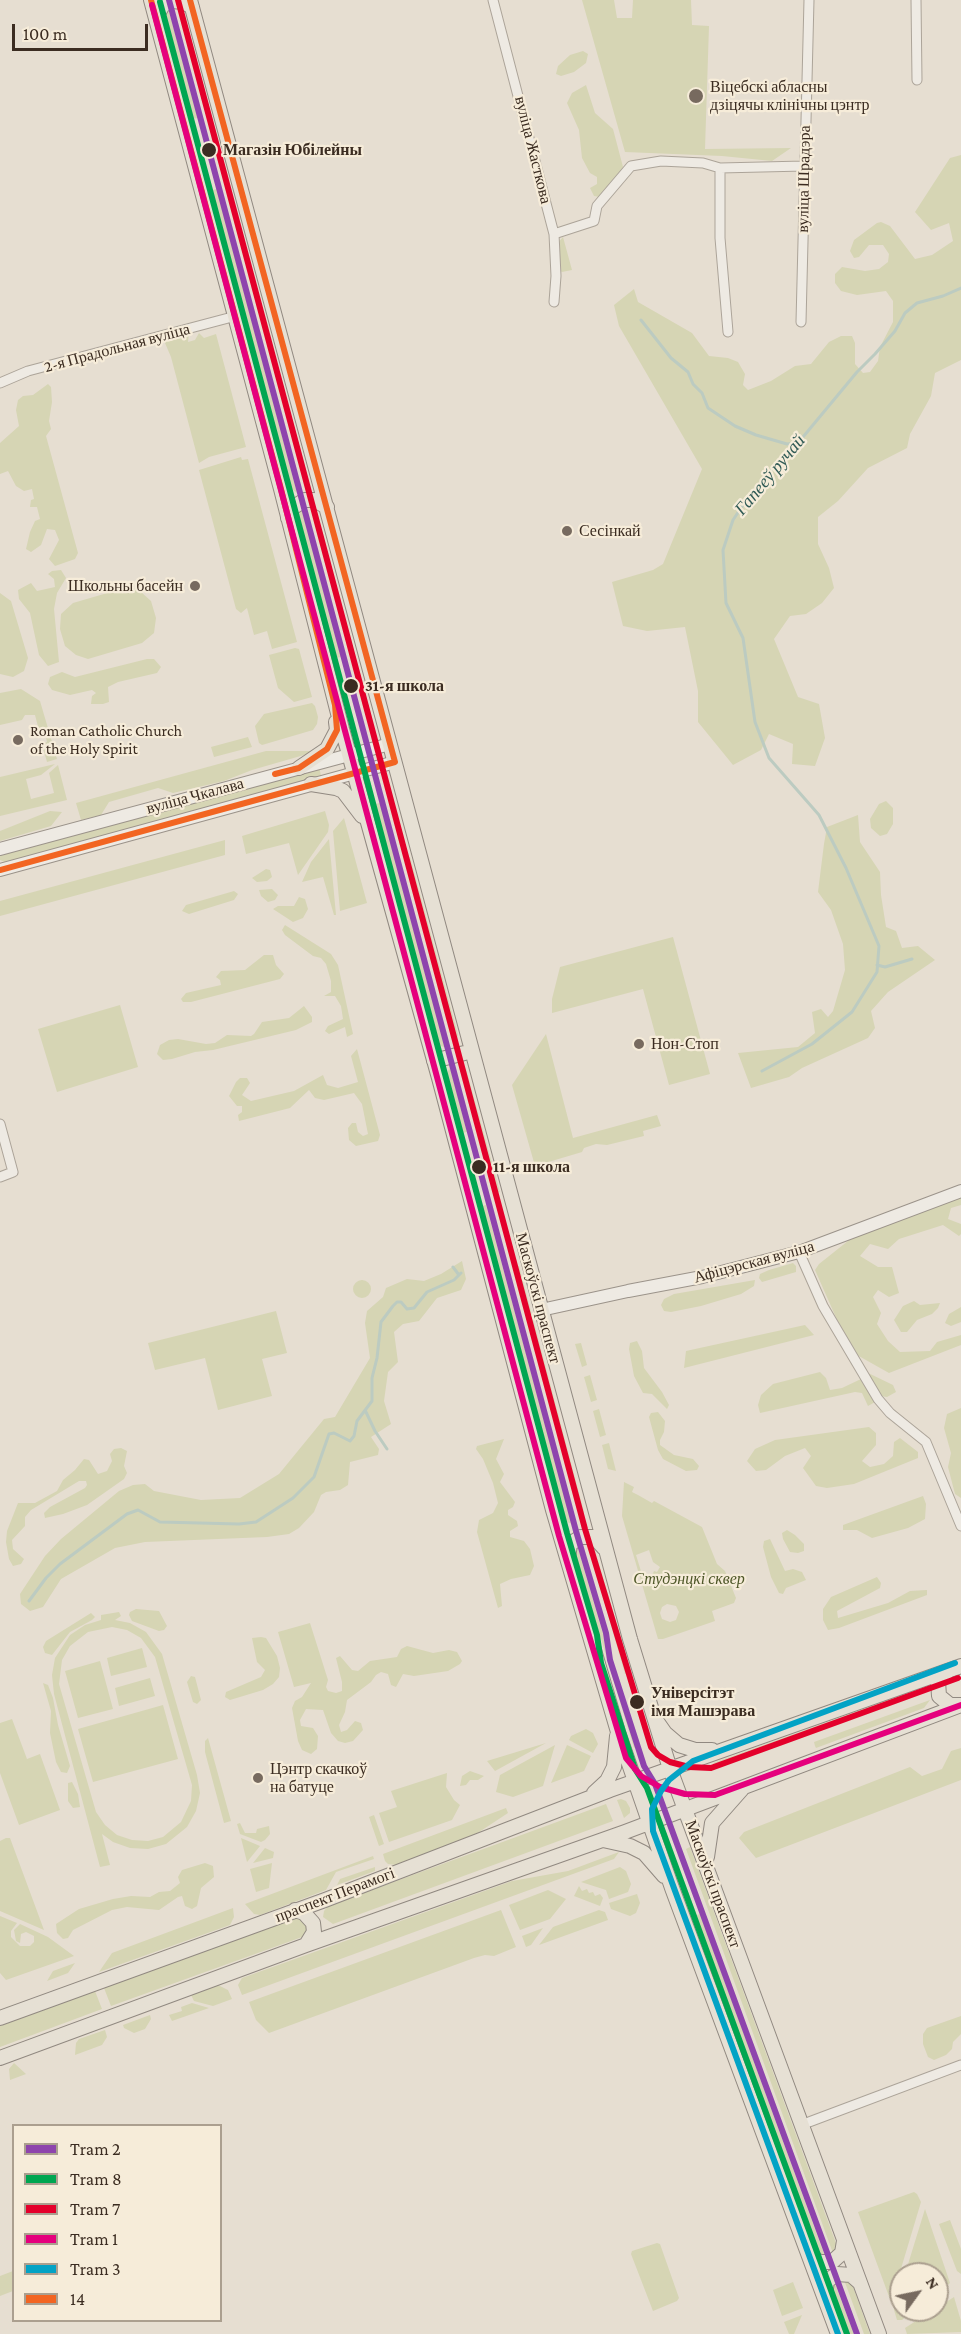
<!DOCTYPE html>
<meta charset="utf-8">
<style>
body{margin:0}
#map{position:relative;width:961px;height:2334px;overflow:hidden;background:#e6ded1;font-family:"Crimson Pro",serif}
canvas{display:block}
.legend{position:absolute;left:12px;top:2124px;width:210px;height:198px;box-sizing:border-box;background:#f6ecd9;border:2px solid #ab9f8f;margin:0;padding:8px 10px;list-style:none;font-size:18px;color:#3b2c21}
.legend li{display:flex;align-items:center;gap:12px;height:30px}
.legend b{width:30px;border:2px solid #ab9f8f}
.north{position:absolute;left:889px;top:2262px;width:60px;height:60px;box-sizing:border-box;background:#f6ecd9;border:2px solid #ab9f8f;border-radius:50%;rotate:57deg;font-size:16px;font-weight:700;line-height:24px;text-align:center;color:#3b2c21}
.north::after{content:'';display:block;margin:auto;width:21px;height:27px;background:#776a5f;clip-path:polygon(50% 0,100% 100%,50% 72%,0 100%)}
.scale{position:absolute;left:12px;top:24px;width:136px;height:27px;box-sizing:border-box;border:3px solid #3b2c21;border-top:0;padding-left:8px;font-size:18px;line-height:21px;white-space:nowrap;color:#3b2c21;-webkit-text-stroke:4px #f6ecd9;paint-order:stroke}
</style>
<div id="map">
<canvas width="961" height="2334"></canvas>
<ul class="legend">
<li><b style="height:8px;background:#8e44ad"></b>Tram 2</li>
<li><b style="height:8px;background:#00a651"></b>Tram 8</li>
<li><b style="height:8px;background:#e4002b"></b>Tram 7</li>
<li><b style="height:8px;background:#e5007d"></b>Tram 1</li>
<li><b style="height:8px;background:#03a3c5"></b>Tram 3</li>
<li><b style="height:8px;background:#f26522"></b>14</li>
</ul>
<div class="north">N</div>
<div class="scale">100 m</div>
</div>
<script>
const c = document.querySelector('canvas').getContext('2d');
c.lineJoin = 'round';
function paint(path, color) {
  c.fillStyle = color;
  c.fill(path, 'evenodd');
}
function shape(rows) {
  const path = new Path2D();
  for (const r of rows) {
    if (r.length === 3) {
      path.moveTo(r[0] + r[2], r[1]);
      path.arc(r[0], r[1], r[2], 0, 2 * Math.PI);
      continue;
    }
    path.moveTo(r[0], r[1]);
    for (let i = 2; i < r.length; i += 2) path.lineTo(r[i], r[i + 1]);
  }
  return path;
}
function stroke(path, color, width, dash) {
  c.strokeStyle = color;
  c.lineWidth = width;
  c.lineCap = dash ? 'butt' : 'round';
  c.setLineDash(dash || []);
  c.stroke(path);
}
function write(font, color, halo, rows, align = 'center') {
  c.font = font + ' "Crimson Pro",serif';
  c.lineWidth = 4.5;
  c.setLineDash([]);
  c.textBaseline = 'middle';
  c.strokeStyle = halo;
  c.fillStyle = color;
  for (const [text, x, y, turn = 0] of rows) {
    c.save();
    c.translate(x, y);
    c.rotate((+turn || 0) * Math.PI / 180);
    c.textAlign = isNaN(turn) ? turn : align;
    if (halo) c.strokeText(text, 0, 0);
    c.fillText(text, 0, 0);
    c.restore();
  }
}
paint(shape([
 [582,0,614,0,617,18,632,18,633,0,691,0,692,25,709,26,705,149,791,148,772,161,722,156,625,152],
 [178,5,183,9,228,177,224,178],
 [168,7,198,118,192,119,164,15],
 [583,51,588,54,586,63,574,72,561,76,556,74,558,66,570,55],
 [586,85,595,113,613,129,623,167,611,186,600,197,594,196,590,188,597,184,597,177,590,173,582,158,579,130,567,103,572,93],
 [961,155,961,360,935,373,931,396,910,434,907,448,868,468,838,501,818,517,818,544,829,568,834,588,822,603,806,614,790,616,774,639,798,697,819,704,825,738,815,766,792,764,793,744,769,734,761,750,733,765,698,722,698,691,685,627,647,631,623,626,612,582,653,570,663,564,702,469,619,326,614,305,634,289,638,302,692,333,709,356,728,358,738,362,745,374,743,385,748,390,771,381,795,366,811,364,829,342,841,336,852,336,855,343,855,364,863,373,870,372,878,361,880,347,893,322,893,301,886,291,857,295,841,291,835,283,835,274,842,267,865,271,879,269,888,262,889,254,883,245,869,245,859,257,854,258,850,251,854,240,877,223,881,222,890,226,915,259,932,255,953,241,949,223,931,230,915,212,950,158],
 [229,185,309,481,310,487,307,490,243,250,246,249],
 [217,189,297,493,290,488,212,190],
 [563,237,572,270,562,272,559,270,557,244],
 [189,333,188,342,195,340,199,333,204,338,216,334,246,447,209,457,199,463,171,357,165,343,168,338],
 [48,384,51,387,52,402,49,421,51,429,46,436,78,553,75,559,55,566,49,559,59,540,55,530,47,529,41,545,31,552,26,549,30,532,35,521,40,519,37,507,30,507,31,500,34,499,32,489,24,491,16,486,8,471,0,474,0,443,19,426,16,410,18,400,23,396,33,395],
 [241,457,242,460,248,459,297,642,272,649,267,631,254,635,247,608,241,613,236,609,199,470],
 [310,503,315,507,372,718,367,719],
 [301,505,341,657,335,658,296,512],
 [61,570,66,578,57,593,54,609,59,662,48,666,39,655,30,613,19,599,18,590,31,583,37,591,55,587,54,579,48,574,52,571],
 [128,587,141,592,151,601,156,618,154,633,142,643,88,659,76,655,65,646,60,629,61,614,73,603],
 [0,593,11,601,28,658,24,671,13,677,0,674],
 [295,648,299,649,312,697,294,702,278,688,269,655],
 [147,659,154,659,161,667,157,673,118,682,108,687,109,702,103,704,91,704,92,696,96,693,92,690,70,695,52,690,48,684,50,677,62,672,75,677],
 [21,689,40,701,57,759,47,762,42,744,47,742,45,733,40,734,35,715,25,715,22,720,0,725,0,693],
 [312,703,315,706,318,717,317,724,313,730,262,745,259,743,255,726,264,714],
 [248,737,252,747,214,757,211,747],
 [266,751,310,751,311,753,252,770,224,781,173,793,158,788,109,802,101,815,81,820,76,803],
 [55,764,41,775,26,779,31,799,54,793,49,773,58,765,67,800,0,816,0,777],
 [319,766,321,776,7,863,0,860,0,855,3,852],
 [886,801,893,808,893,824,887,834,880,836,871,828,870,819,879,804],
 [380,803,446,1048,441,1046,439,1041,375,804],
 [50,811,62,812,51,826,0,841,0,831],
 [325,811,329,825,328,832,298,875,289,843,246,854,242,836],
 [858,815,860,842,880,872,881,895,886,927,896,931,902,948,918,946,935,960,888,992,871,1011,875,1028,868,1038,802,1068,789,1077,751,1088,738,1053,798,1047,815,1033,812,1012,821,1009,828,1017,833,1011,845,970,843,944,831,910,818,892,824,844,827,827],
 [344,818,367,903,340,911,333,831],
 [329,839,336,915,334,915,323,877,302,882,311,862],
 [225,840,225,855,0,916,0,901],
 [410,857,458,1035,456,1046,406,859],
 [266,869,270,870,272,877,267,881,257,882,252,878],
 [272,889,278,895,275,900,268,902,261,896,259,890],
 [234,891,238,894,234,900,189,914,182,911,186,905],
 [299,897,305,899,308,909,303,918,293,922,273,909,278,906,294,906],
 [285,925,331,954,338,965,353,1034,347,1037,345,1027,329,1034,325,1031,328,1026,343,1019,341,1006,335,996,324,996,331,992,331,981,326,964,321,958,313,956,285,935,282,930],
 [673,937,710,1074,669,1085,643,989,552,1013,552,999,560,967],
 [264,955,273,955,276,965,284,974,280,979,191,1002,183,1002,181,999,186,993,221,985,220,980,216,977,221,971,245,970],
 [120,1005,138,1067,57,1092,38,1029],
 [304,1006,312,1017,312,1022,296,1030,213,1050,195,1052,172,1059,163,1060,157,1054,160,1045,169,1040,178,1039,206,1044,215,1043,227,1035,251,1036,254,1034,262,1022,289,1018],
 [546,1034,573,1138,657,1115,661,1126,643,1131,644,1136,607,1145,596,1144,584,1148,582,1152,535,1166,512,1085],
 [357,1049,380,1135,378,1141,356,1146,349,1140,348,1128,352,1123,356,1123,358,1132,363,1136,368,1134,362,1104,354,1093,324,1100,315,1098,309,1090,290,1108,239,1121,238,1115,242,1112,242,1106,237,1106,229,1096,236,1082,240,1078,247,1078,250,1083,242,1095,251,1101,294,1091,323,1075,327,1085,338,1088,358,1082,351,1056],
 [458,1063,466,1069,500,1192,494,1194],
 [450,1066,467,1132,462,1133,447,1074],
 [961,1197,961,1205,951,1208,948,1219,961,1224,961,1234,959,1236,943,1225,899,1239,888,1249,870,1244,860,1256,878,1267,892,1267,899,1293,889,1297,878,1290,873,1297,881,1313,877,1324,888,1341,900,1352,930,1351,937,1342,961,1335,961,1345,889,1373,857,1355,838,1322,815,1270,819,1264,853,1237],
 [486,1205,572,1524,567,1522,565,1517,482,1206],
 [462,1261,466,1279,461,1290,437,1298,419,1321,403,1324,394,1332,398,1362,388,1372,384,1401,391,1424,371,1437,379,1449,378,1455,350,1462,348,1485,340,1490,326,1492,321,1495,314,1512,299,1528,289,1534,267,1537,145,1542,115,1548,61,1579,43,1607,30,1611,21,1604,20,1594,45,1556,61,1539,119,1491,133,1485,145,1484,154,1491,201,1500,240,1498,279,1474,324,1419,335,1417,370,1358,365,1323,367,1311,383,1297,386,1288,407,1279,424,1281,441,1274],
 [793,1263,796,1266,796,1272,762,1282,759,1278,760,1274,769,1270],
 [519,1266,584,1512,581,1522,514,1267],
 [755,1280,754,1286,741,1294,701,1306,671,1312,664,1311,661,1305,664,1299,674,1294],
 [362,1289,9],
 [914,1301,920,1305,940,1303,938,1308,932,1314,917,1320,907,1332,901,1332,894,1320,903,1306],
 [961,1307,961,1322,951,1326,945,1323,949,1314],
 [276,1311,287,1353,262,1359,272,1396,218,1410,205,1358,155,1370,148,1343],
 [805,1325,814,1335,684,1368,686,1351],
 [637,1341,642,1351,644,1368,662,1392,669,1405,667,1409,652,1394,643,1393,634,1376,629,1349,630,1343],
 [581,1343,587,1365,582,1367,575,1344],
 [864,1371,893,1385,896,1392,887,1397,880,1396],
 [820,1372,826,1378,830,1390,842,1388,861,1379,875,1402,868,1406,862,1393,855,1392,760,1413,758,1405,761,1395,773,1384],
 [590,1375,597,1400,591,1402,584,1377],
 [961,1408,961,1498,955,1494,948,1467,951,1453,944,1428,947,1414],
 [599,1409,606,1435,600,1437,593,1411],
 [658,1412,665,1421,664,1432,660,1440,660,1445,674,1455,693,1459,699,1466,697,1470,686,1471,663,1459,658,1450,649,1417,651,1413],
 [869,1427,876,1433,876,1445,862,1461,870,1467,884,1464,893,1456,894,1442,900,1438,918,1452,918,1458,854,1484,827,1488,816,1486,803,1468,811,1456,805,1448,785,1456,766,1470,756,1471,747,1461,755,1449,775,1440],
 [504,1439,496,1459,504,1474,500,1482,515,1502,513,1507,508,1510,508,1515,517,1521,518,1526,510,1531,510,1537,524,1541,530,1549,534,1566,530,1575,511,1579,500,1584,502,1606,498,1608,477,1532,479,1520,493,1513,498,1503,493,1483,483,1459,476,1449,477,1446],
 [609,1443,616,1471,608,1469,602,1445],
 [121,1448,127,1451,124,1466,127,1473,124,1479,87,1505,63,1514,45,1518,44,1513,50,1507,85,1488,87,1485,86,1481,79,1481,31,1510,25,1517,25,1526,12,1540,13,1549,24,1559,21,1564,13,1566,9,1559,6,1542,7,1531,18,1503,35,1503,57,1491,63,1480,75,1470,84,1459,89,1460,98,1474,107,1471,112,1461,110,1454,114,1449],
 [624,1482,634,1487,632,1492,638,1495,652,1503,654,1501,702,1527,717,1564,725,1571,736,1598,734,1603,712,1611,715,1621,663,1639,658,1639,622,1516],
 [649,1550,653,1562,660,1567,657,1572,654,1571,648,1584,644,1581,636,1555],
 [667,1604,676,1606,679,1612,676,1620,670,1622,662,1619,660,1613,662,1607],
 [923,1496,926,1504,925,1519,908,1528,872,1538,857,1530,843,1530,843,1525],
 [787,1530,795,1535,804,1544,804,1551,798,1553,790,1552,783,1539,782,1533],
 [770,1539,785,1571,793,1569,802,1572,806,1580,786,1588,783,1594,779,1593,771,1577,763,1547,764,1541],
 [587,1542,594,1547,631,1672,625,1674],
 [577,1545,603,1634,606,1654,636,1747,634,1748,575,1553],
 [877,1577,881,1583,880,1588,837,1611,838,1618,888,1603,910,1591,927,1590,927,1595,839,1628,828,1630,823,1620,823,1609,831,1597],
 [136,1609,159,1611,167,1626,164,1630,159,1631,132,1621,129,1615,130,1612],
 [119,1612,121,1616,115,1620,130,1623,146,1632,162,1654,197,1775,200,1793,196,1811,187,1827,166,1844,148,1849,130,1848,113,1842,102,1834,110,1865,100,1867,54,1694,52,1675,55,1658,70,1635,85,1625,101,1620,101,1615],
 [112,1627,127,1630,141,1638,155,1657,192,1785,191,1801,181,1822,163,1837,148,1841,132,1840,117,1835,105,1825,96,1812,59,1684,62,1660,70,1646,88,1632],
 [91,1613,95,1617,92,1620,70,1632,52,1655,45,1653,43,1647,46,1641],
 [310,1623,328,1680,326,1687,328,1691,336,1693,342,1691,342,1682,336,1658,340,1656,352,1670,358,1671,370,1661,397,1657,401,1649,407,1646,433,1653,449,1650,457,1652,462,1661,460,1664,448,1671,414,1676,403,1674,396,1687,391,1685,388,1674,381,1672,376,1675,371,1682,347,1700,345,1712,339,1725,341,1732,347,1730,355,1721,361,1723,363,1730,353,1741,345,1743,338,1741,331,1733,323,1710,306,1709,300,1720,301,1726,313,1728,318,1736,317,1749,311,1754,302,1750,298,1741,292,1708,295,1701,302,1697,311,1683,294,1687,278,1632],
 [261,1637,266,1638,277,1656,280,1668,279,1677,273,1684,263,1690,230,1700,225,1697,226,1692,261,1677,265,1670,257,1662,252,1638],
 [142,1648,147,1667,111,1676,107,1658],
 [100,1661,113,1709,78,1718,65,1671],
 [191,1676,195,1677,201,1700,197,1704,193,1702,187,1682],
 [150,1678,155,1696,119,1706,115,1688],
 [43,1683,48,1685,53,1698,58,1725,70,1766,67,1773,61,1772,56,1762,50,1733,51,1711],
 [919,1689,927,1691,714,1765,713,1763],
 [930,1700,924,1708,816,1748,815,1746,814,1742],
 [163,1705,178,1759,93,1782,78,1729],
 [12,1719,27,1759,40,1754,60,1810,19,1825,0,1773,0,1723],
 [586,1729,593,1733,598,1744,593,1753,569,1740,571,1736],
 [208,1738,231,1821,224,1823,205,1752,205,1741],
 [546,1743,495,1771,487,1761],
 [555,1745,543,1786,513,1797,496,1792,500,1775],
 [567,1745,591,1756,584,1771,551,1783],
 [961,1748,961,1780,756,1858,739,1838,744,1832,910,1767,922,1776,942,1769,951,1751],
 [470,1771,484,1776,478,1780,470,1780,466,1785,460,1786,462,1776],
 [447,1773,446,1787,454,1800,460,1805,452,1820,389,1842,379,1813,397,1807,391,1791],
 [72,1782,78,1794,80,1807,73,1808,68,1801,68,1783],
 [621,1799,626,1801,630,1808,630,1813,624,1818,617,1800],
 [606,1804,613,1821,333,1924,323,1917,324,1911,328,1906],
 [506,1808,508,1813,473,1836,396,1865,388,1864,385,1861,383,1854],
 [374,1815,384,1844,379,1846,369,1817],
 [240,1823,245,1833,256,1833,257,1829,269,1826,270,1834,265,1840,261,1842,240,1834,237,1824],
 [6,1838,10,1838,44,1930,0,1911,0,1841],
 [241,1838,260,1846,247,1862],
 [690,1847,837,2246,834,2256,686,1849],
 [265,1848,274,1852,273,1858,253,1863],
 [619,1852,614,1859,242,1995,238,1985,242,1978,512,1881,568,1871],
 [672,1852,697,1915,700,1914,826,2259,818,2253],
 [373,1856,374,1859,336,1872,326,1890,260,1915,254,1914,245,1904],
 [205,1863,213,1866,214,1877,201,1888,197,1906,192,1909,185,1906,182,1896,178,1897,159,1910,127,1907,112,1910,73,1930,68,1938,63,1939,57,1933,56,1924,79,1909,113,1899,131,1896,150,1897,159,1892,170,1891,180,1883,178,1877,182,1870],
 [272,1863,269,1888,256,1892,250,1869],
 [375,1867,375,1871,337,1885,340,1879],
 [620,1867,626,1871,631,1884,628,1892,609,1899,606,1890,581,1882],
 [579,1886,582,1891,587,1889,589,1893,593,1892,595,1896,600,1894,603,1898,600,1906,574,1896],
 [548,1890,566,1899,550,1919,520,1930,509,1905],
 [637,1894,640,1903,636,1913,630,1916,611,1909,609,1903],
 [233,1908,234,1917,230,1925,99,1972,112,1953],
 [501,1910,516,1947,494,1956,485,1955,474,1958,269,2033,256,2020,249,2002],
 [599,1910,605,1912,608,1920,539,1945,553,1927],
 [0,1916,17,1923,11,1931,11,1937,20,1946,30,1946,34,1942,34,1936,26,1932,21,1934,20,1943,16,1941,14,1930,20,1924,48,1937,74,1956,6,1980,0,1973],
 [297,1917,306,1920,308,1929,305,1936,111,2006,104,1988],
 [543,1928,531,1945,526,1947,522,1936],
 [75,1963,68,1973,47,1981,53,1971],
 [218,1985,228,1990,232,1999,213,2006,194,2001,191,1995],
 [95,1991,102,2009,0,2047,0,2026],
 [192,2003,209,2008,172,2021,169,2015,182,2011,181,2007],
 [150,2015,151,2019,145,2029,134,2033,124,2028,123,2025],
 [961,2016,961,2034,953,2042,952,2049,946,2055,934,2060,928,2057,923,2044,923,2034,927,2028],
 [105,2030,107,2037,102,2045,75,2055,76,2043,79,2039],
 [14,2063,26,2074,10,2080,9,2069],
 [914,2192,917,2194,921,2202,891,2302,858,2212],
 [925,2209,950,2283,937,2293,937,2274,905,2274],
 [950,2220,961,2249,961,2274,957,2271,939,2224],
 [657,2243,660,2244,679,2298,677,2301,653,2311,631,2254,632,2251],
 [13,2271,13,2291,0,2296,0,2276],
 [843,2277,852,2284,870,2334,864,2334],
 [834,2281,854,2334,848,2334,832,2290],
 [793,2282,803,2308,782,2316,773,2290],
 [901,2287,901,2310,915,2310,902,2320,897,2320,894,2310],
 [954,2297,961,2321,961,2332,907,2334,905,2328,933,2310,937,2310,937,2308],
 [802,2315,794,2334,789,2334,784,2322]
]), '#d6d5b4');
stroke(shape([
 [641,320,671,358,688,372,693,384,702,393,708,408,735,426,756,435,787,444,797,443],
 [877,965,885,967,912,959],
 [762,1071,812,1044,852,1012,877,972,879,946,846,868,819,815,769,758,755,722,743,638,726,603,723,550,733,520,747,499,788,450,798,443,857,372,875,354,895,331,905,313,917,303,943,296,961,288],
 [453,1267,459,1275],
 [365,1410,375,1431,387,1449],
 [29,1601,46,1578,60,1564,127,1514,138,1510,160,1522,239,1524,256,1522,293,1498,314,1477,329,1434,334,1433,350,1441,354,1436,357,1421,372,1401,372,1378,377,1358,381,1322,393,1306,397,1302,401,1302,407,1309,414,1308,427,1292,454,1280,461,1273]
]), '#bccbc1', 3);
const street = shape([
 [493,0,554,234,556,276,554,302],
 [916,0,917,80],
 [720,168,720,238,728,332],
 [554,234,594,221,597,206,631,166,661,161,703,163,720,168,804,166],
 [801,322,809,0],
 [0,383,28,371,236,316],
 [0,1124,13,1172,0,1177],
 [799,1252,823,1306,878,1399,890,1413,926,1442,961,1526],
 [801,2125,961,2065]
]);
const secondary = shape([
 [0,849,390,744],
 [0,870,395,762],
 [541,1310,628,1291,702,1277,799,1252,961,1191]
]);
const primary = shape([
 [151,0,281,489,342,729,439,1078,553,1510,618,1732,672,1888,838,2334],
 [190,0,630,1639,670,1769,879,2334],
 [156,17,163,5,172,1,183,2,192,7],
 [288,518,292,508,305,500,314,500,327,507],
 [299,768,327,749,337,730,336,722],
 [311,784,336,788,343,791,362,816],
 [434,1061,472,1051],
 [568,1558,570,1544,581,1537,594,1537,604,1548],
 [947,1672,938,1681,939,1696,950,1705,960,1705],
 [658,1723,665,1733,679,1745,695,1750,712,1750],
 [594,1793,607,1781,614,1767,617,1736],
 [603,1840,630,1846,644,1853,664,1876],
 [707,1857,712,1823,742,1789],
 [295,1910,304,1913,313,1923,314,1932,306,1945],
 [0,2018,325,1900,610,1790,961,1666],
 [0,2058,306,1945,625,1832,961,1705],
 [809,2254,819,2262,832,2262,842,2253,844,2241],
 [825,2295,827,2281,837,2274,851,2275,859,2282]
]);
stroke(street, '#aca499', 11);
stroke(secondary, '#9b938a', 14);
stroke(primary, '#918981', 16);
stroke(street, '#eeeae3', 9);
stroke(secondary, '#eeeae3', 12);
stroke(primary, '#e6e0d4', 14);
stroke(shape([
 [151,0,281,489,335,705,337,730,327,749,299,768,275,774],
 [0,870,395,762,190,0]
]), '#f26522', 6);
stroke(shape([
 [169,0,576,1531,606,1633,610,1660,644,1766,655,1784,857,2334]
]), '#8e44ad', 6);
stroke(shape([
 [160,2,567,1533,597,1635,601,1663,635,1769,647,1788,847,2334]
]), '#00a651', 6);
stroke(shape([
 [178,0,585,1529,651,1747,658,1755,670,1762,689,1767,711,1768,958,1678]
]), '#e4002b', 6);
stroke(shape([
 [152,5,559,1536,626,1758,641,1776,660,1787,685,1794,715,1795,961,1705]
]), '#e5007d', 6);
stroke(shape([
 [838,2334,653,1831,652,1809,661,1791,669,1780,693,1761,955,1663]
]), '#03a3c5', 6);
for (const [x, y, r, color] of [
 [696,96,8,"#776a5f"],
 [209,150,8,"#3b2c21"],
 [567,531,6,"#776a5f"],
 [195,586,6,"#776a5f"],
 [351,686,8,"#3b2c21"],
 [18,740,6,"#776a5f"],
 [639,1044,6,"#776a5f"],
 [479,1167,8,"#3b2c21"],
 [637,1702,8,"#3b2c21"],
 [258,1778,6,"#776a5f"]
]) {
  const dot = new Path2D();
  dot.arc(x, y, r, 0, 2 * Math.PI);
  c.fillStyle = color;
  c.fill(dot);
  stroke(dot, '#f6ecd9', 2);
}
write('16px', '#3b2c21', '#f6ecd9', [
 ["Віцебскі абласны",710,87],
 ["дзіцячы клінічны цэнтр",710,105],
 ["Сесінкай",579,531],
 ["Школьны басейн",183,586,"right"],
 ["Roman Catholic Church",30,731],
 ["of the Holy Spirit",30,749],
 ["Нон-Стоп",651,1044],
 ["Цэнтр скачкоў",270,1769],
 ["на батуце",270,1787]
], 'left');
write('bold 16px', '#3b2c21', '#f6ecd9', [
 ["Магазін Юбілейны",223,150],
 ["31-я школа",365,686],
 ["11-я школа",493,1167],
 ["Універсітэт",651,1693],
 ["імя Машэрава",651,1711]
], 'left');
write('16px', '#3b2c21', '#f6ecd9', [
 ["вуліца Жасткова",533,150,76],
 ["вуліца Шрадэра",804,179,-89],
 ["2-я Прадольная вуліца",117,348,-15],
 ["вуліца Чкалава",195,796,-15],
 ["Афіцэрская вуліца",754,1262,-15],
 ["Маскоўскі праспект",538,1298,75],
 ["Маскоўскі праспект",713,1884,70],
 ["праспект Перамогі",335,1895,-21]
]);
write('italic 16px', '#4e5728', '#f6ecd9', [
 ["Студэнцкі сквер",689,1579]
]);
write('italic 18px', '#315b56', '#f6ecd9', [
 ["Гапееў ручай",770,475,-50]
]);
</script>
